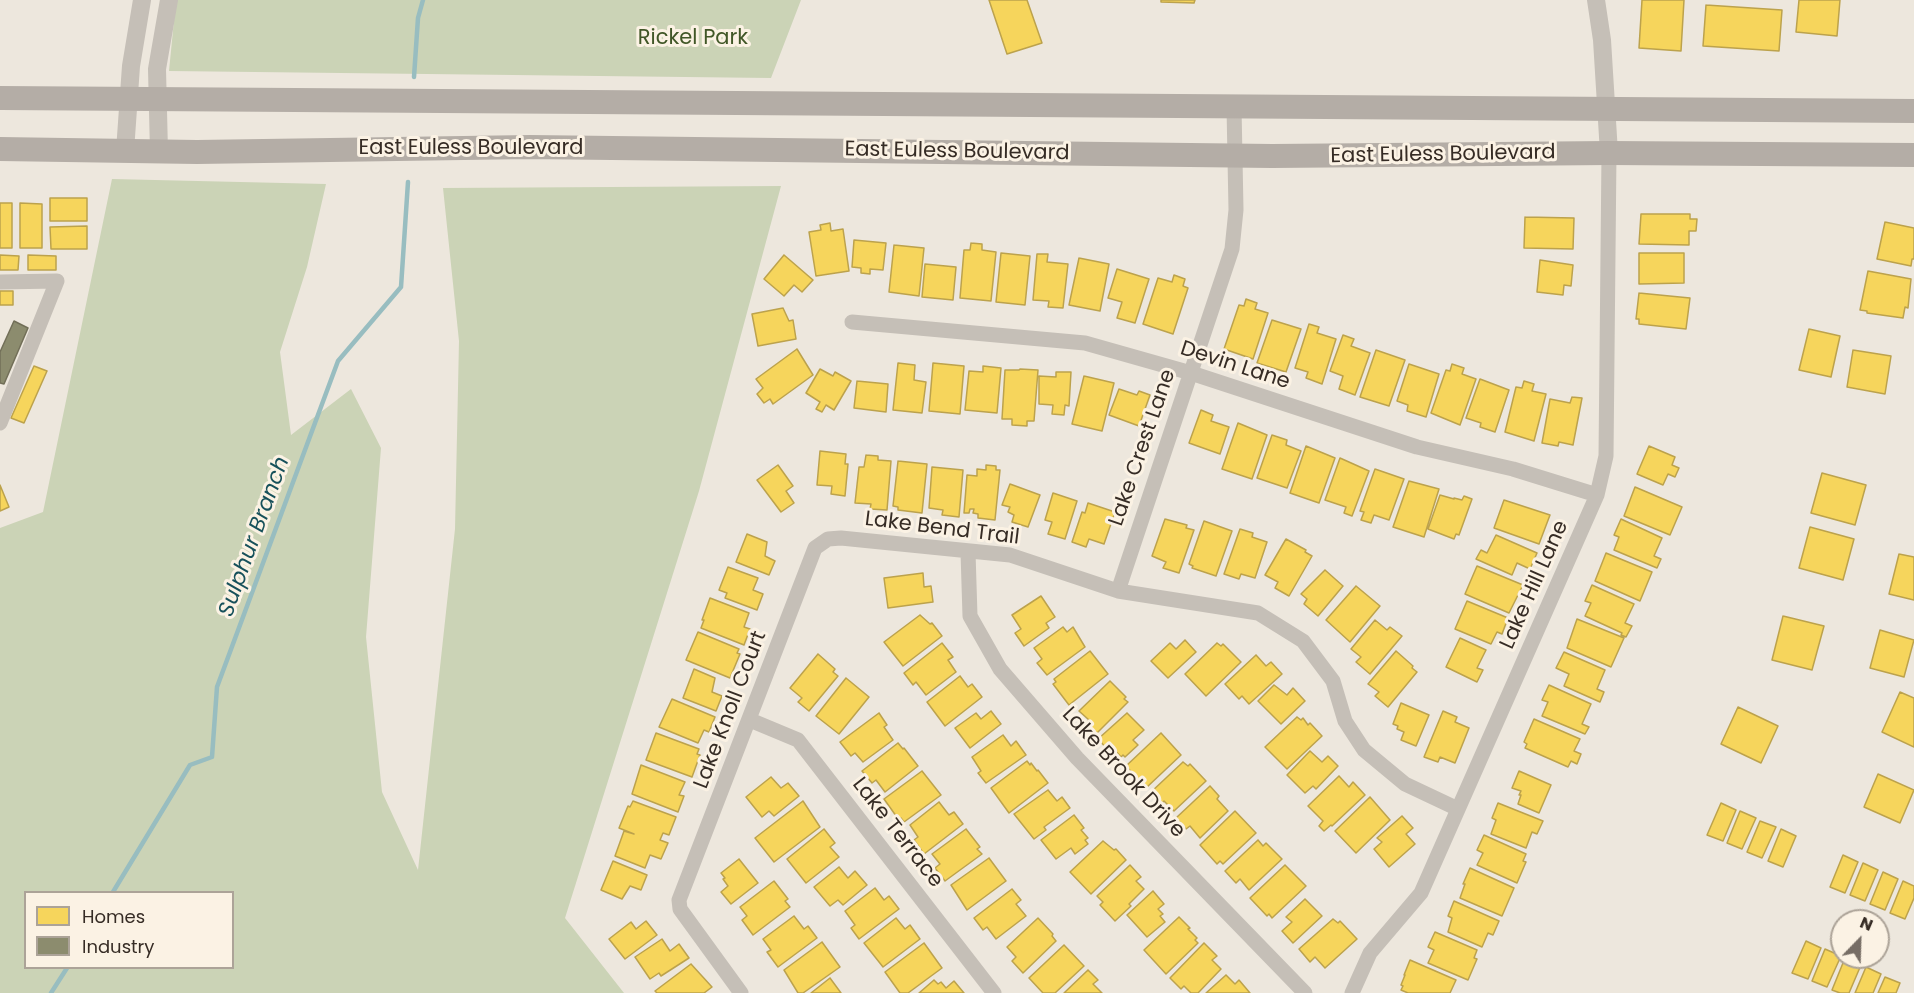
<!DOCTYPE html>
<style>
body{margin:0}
#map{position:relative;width:1914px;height:993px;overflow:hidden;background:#ede7dd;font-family:Poppins,sans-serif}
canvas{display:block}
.legend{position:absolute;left:24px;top:891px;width:210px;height:78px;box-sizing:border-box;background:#fbf2e4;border:2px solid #aca398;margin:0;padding:8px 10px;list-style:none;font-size:18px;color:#362c25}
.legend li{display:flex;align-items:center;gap:12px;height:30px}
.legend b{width:30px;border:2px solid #aca398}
.north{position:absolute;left:1830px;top:909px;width:60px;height:60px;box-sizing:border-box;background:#fbf2e4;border:2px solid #aca398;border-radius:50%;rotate:23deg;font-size:16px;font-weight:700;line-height:24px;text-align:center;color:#362c25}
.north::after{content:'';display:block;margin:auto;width:21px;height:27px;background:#766d65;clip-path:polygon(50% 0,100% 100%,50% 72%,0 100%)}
</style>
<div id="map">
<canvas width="1914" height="993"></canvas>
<ul class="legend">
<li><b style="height:16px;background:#f6d55c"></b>Homes</li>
<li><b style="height:16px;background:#8c8c6e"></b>Industry</li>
</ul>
<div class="north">N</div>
</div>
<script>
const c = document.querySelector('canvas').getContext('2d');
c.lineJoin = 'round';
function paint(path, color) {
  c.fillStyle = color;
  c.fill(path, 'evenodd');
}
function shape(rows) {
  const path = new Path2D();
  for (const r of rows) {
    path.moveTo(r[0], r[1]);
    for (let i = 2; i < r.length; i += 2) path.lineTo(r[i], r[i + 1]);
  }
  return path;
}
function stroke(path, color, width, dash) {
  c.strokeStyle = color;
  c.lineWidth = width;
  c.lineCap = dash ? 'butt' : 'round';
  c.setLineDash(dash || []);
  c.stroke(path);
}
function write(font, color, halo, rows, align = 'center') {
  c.font = font + ' Poppins,sans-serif';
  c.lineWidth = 6;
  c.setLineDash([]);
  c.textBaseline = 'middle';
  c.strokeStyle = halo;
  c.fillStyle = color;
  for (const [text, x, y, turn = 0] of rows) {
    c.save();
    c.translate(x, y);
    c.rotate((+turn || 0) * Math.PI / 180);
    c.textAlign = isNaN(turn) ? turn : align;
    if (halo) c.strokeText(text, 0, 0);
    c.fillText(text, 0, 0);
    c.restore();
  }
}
paint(shape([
 [176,0,801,0,771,78,169,71],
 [112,179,326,184,307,267,280,352,291,435,351,389,381,448,366,637,382,792,418,870,455,529,459,341,443,188,781,186,699,491,565,918,624,993,0,993,0,528,43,512],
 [232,892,232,968,26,968,26,892]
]), '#cbd3b6');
const homes = shape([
 [989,0,1027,0,1042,43,1007,54,989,0],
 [1161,0,1195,0,1194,3,1161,2,1161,0],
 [1642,0,1684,0,1681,51,1639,48,1642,0],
 [1799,0,1840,0,1837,36,1796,32,1799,0],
 [1706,5,1782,10,1779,51,1703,46,1706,5],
 [50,198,87,198,87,221,50,221,50,198],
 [0,203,12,203,12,248,0,248,0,203],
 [20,203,42,204,42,248,20,248,20,203],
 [1641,214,1690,214,1690,219,1697,219,1696,231,1689,231,1689,245,1639,244,1641,214],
 [1525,217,1574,218,1573,249,1524,248,1525,217],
 [1885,222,1914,228,1914,259,1912,259,1911,266,1877,259,1885,222],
 [830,223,831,231,843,229,849,271,816,276,809,232,821,230,820,225,830,223],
 [87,226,87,249,51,249,50,227,87,226],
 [854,240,886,243,883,270,870,269,870,274,861,273,861,268,852,267,854,240],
 [971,243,982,244,982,250,996,252,991,301,960,298,964,250,970,250,971,243],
 [894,245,924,248,919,296,889,292,894,245],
 [1001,253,1030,256,1025,305,996,302,1001,253],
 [1639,253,1684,253,1684,283,1639,284,1639,253],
 [1037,254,1048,254,1047,262,1068,264,1063,308,1048,307,1049,301,1033,300,1037,254],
 [0,255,19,256,18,270,0,270,0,255],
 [28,255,56,256,56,270,28,270,28,255],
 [784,255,813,280,802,292,794,285,784,296,764,279,784,255],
 [1079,258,1109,264,1100,311,1069,305,1079,258],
 [1540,260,1573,265,1571,286,1564,285,1563,295,1537,292,1540,260],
 [925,264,956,267,953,300,922,297,925,264],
 [1117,269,1149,279,1135,323,1117,318,1122,302,1108,298,1117,269],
 [1868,271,1911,279,1908,308,1905,307,1903,318,1867,313,1867,311,1860,310,1868,271],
 [1174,275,1185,279,1183,286,1188,288,1173,334,1143,324,1158,278,1172,282,1174,275],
 [0,291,13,291,13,305,0,305,0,291],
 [1639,293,1690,298,1686,329,1639,324,1639,319,1636,319,1639,293],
 [1246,299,1257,303,1255,309,1268,313,1253,359,1224,349,1239,305,1244,306,1246,299],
 [783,308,789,321,793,320,796,339,758,346,752,314,783,308],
 [1272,320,1301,329,1286,372,1257,363,1272,320],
 [1309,324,1319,327,1317,333,1336,339,1322,384,1306,378,1308,372,1295,368,1309,324],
 [1809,329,1840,336,1831,377,1799,370,1809,329],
 [1343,335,1354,339,1351,346,1370,353,1355,395,1339,389,1343,376,1330,371,1343,335],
 [797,349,813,375,773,404,770,399,764,403,757,394,763,388,756,379,797,349],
 [1376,350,1405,360,1389,406,1360,397,1376,350],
 [1853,350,1891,356,1885,394,1847,387,1853,350],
 [898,363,915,365,914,380,926,382,922,413,893,410,898,363],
 [933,363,964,366,960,414,929,411,933,363],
 [1409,364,1439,374,1426,417,1407,411,1408,405,1397,401,1409,364],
 [1452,364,1464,368,1462,374,1476,379,1460,425,1431,413,1446,370,1450,371,1452,364],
 [34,366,47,371,24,423,11,418,34,366],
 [983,366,1001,368,997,413,965,410,969,371,983,372,983,366],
 [820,369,833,376,835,372,851,381,834,410,826,405,822,412,816,409,820,402,806,393,820,369],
 [1020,369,1038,370,1034,421,1027,421,1027,426,1012,425,1012,419,1002,419,1005,370,1019,370,1020,369],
 [1056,372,1071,372,1069,406,1065,405,1064,415,1052,414,1053,405,1039,404,1039,376,1056,377,1056,372],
 [1084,376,1114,383,1102,431,1072,424,1084,376],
 [1480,379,1509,390,1495,432,1480,427,1481,423,1466,418,1480,379],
 [857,381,888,384,886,412,854,408,857,381],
 [1524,381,1534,384,1532,391,1546,394,1534,441,1505,432,1516,387,1522,388,1524,381],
 [1119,389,1137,395,1139,391,1150,395,1139,426,1109,415,1119,389],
 [1572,397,1582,398,1573,445,1559,442,1558,446,1542,443,1550,399,1570,403,1572,397],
 [1201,410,1213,415,1211,421,1229,427,1220,454,1189,443,1201,410],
 [1238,423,1267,435,1252,479,1222,469,1238,423],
 [1272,435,1287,440,1286,445,1301,451,1287,488,1257,478,1272,435],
 [1306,446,1335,458,1319,503,1290,493,1306,446],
 [1649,446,1675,457,1672,465,1679,468,1675,477,1668,474,1663,485,1637,474,1649,446],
 [820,451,846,454,845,464,848,464,845,496,831,494,832,486,817,485,820,451],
 [866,455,878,456,878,460,891,461,887,510,870,509,871,504,855,503,859,467,864,467,866,455],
 [1340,458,1369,471,1352,516,1344,513,1346,507,1325,500,1340,458],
 [898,461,927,464,922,513,898,510,898,507,893,506,898,461],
 [778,465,793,486,786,491,794,503,781,512,757,480,778,465],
 [986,465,996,466,996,470,1000,470,995,520,978,518,978,514,973,513,974,509,970,509,969,513,964,513,967,475,977,476,977,469,986,470,986,465],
 [932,467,963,470,959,517,942,515,943,510,929,508,932,467],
 [1375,469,1404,479,1389,520,1374,515,1371,523,1361,520,1364,512,1360,511,1375,469],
 [1822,473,1866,485,1855,525,1811,513,1822,473],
 [1409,481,1439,489,1424,537,1393,527,1409,481],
 [1010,484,1040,495,1028,527,1012,522,1014,515,1008,512,1010,507,1002,505,1010,484],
 [0,485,9,507,0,511,0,485],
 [1635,487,1682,507,1670,535,1624,516,1635,487],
 [1053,493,1077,501,1065,539,1048,534,1052,522,1045,520,1053,493],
 [1440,495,1454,499,1454,498,1462,500,1464,496,1472,499,1459,535,1456,534,1454,539,1428,529,1440,495],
 [1504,500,1550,515,1539,544,1494,528,1504,500],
 [1088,503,1115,512,1104,544,1089,539,1086,547,1072,542,1082,512,1085,513,1088,503],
 [1165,519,1187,525,1186,528,1194,530,1179,573,1163,568,1166,562,1152,556,1165,519],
 [1621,519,1662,538,1654,556,1661,559,1657,568,1614,550,1619,537,1614,535,1621,519],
 [1204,521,1232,531,1216,576,1192,568,1193,566,1189,564,1204,521],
 [1810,527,1854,539,1843,580,1799,568,1810,527],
 [1240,529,1253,533,1252,537,1267,542,1255,578,1241,574,1239,579,1224,574,1240,529],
 [747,534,767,542,765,556,775,561,769,575,736,562,747,534],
 [1496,535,1537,553,1530,569,1517,563,1512,575,1476,559,1481,550,1487,553,1496,535],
 [1286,539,1306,550,1305,552,1312,556,1289,596,1275,588,1278,582,1265,575,1286,539],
 [1606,553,1652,572,1640,601,1595,581,1606,553],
 [1899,554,1914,557,1914,600,1889,594,1899,554],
 [1477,566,1523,585,1509,613,1465,594,1477,566],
 [728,567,758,578,753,590,763,594,757,610,725,598,727,593,719,590,728,567],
 [1325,570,1343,586,1318,616,1304,604,1307,599,1301,594,1325,570],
 [923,573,924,587,931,586,933,602,888,608,884,578,923,573],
 [1592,585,1634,604,1625,623,1632,626,1626,637,1621,635,1622,633,1585,616,1591,603,1585,601,1592,585],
 [1356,586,1380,606,1350,642,1326,620,1356,586],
 [1041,596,1055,617,1046,623,1049,628,1024,646,1015,633,1021,629,1012,615,1041,596],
 [710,598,749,613,744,627,750,629,744,645,701,628,704,620,702,620,710,598],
 [1467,601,1508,618,1502,634,1497,632,1491,644,1455,629,1467,601],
 [920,615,930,624,932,623,942,636,903,666,884,642,920,615],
 [1783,616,1824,626,1812,670,1772,660,1783,616],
 [1577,619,1624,638,1611,667,1567,648,1577,619],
 [1375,620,1387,630,1390,627,1402,636,1370,674,1356,662,1361,657,1351,649,1375,620],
 [1063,627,1067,632,1073,627,1085,647,1047,675,1037,663,1042,659,1034,648,1063,627],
 [1880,630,1914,640,1904,677,1870,668,1880,630],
 [698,632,739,649,737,653,740,654,730,678,686,660,698,632],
 [1460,638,1486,650,1477,668,1483,670,1477,682,1446,667,1460,638],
 [1185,640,1196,652,1168,678,1151,661,1170,643,1176,649,1185,640],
 [942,643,953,657,948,660,956,672,926,695,916,682,913,685,904,673,942,643],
 [1217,643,1221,646,1223,644,1241,662,1206,696,1185,674,1217,643],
 [1090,651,1108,674,1069,705,1053,684,1056,682,1054,679,1090,651],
 [1396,651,1413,666,1412,668,1417,672,1388,707,1375,696,1379,692,1368,684,1396,651],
 [1564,652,1605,670,1597,689,1604,692,1600,702,1564,686,1569,674,1556,668,1564,652],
 [818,654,835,669,833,672,838,676,809,711,798,702,802,698,790,688,818,654],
 [1256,655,1266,666,1271,662,1282,674,1249,704,1242,696,1239,699,1225,684,1256,655],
 [694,669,715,678,712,692,722,696,716,711,683,698,694,669],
 [960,676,968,687,972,684,982,697,945,726,927,702,960,676],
 [846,678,869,697,839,734,816,716,846,678],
 [1110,681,1126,697,1124,699,1128,702,1095,735,1085,725,1089,720,1079,711,1110,681],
 [1274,685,1287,695,1293,688,1305,701,1281,724,1258,701,1274,685],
 [1549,685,1591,704,1582,724,1589,727,1585,734,1542,716,1548,702,1542,700,1549,685],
 [1900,692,1914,698,1914,747,1882,732,1900,692],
 [672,699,715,717,709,732,704,730,698,743,659,727,672,699],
 [1401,703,1429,715,1416,746,1401,740,1404,732,1397,729,1398,726,1393,724,1401,703],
 [1738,707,1778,726,1761,763,1721,744,1738,707],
 [991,711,1001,724,970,748,955,728,976,713,981,719,991,711],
 [1443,711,1457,717,1455,722,1469,728,1455,763,1440,757,1438,762,1424,757,1443,711],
 [879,713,887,725,884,727,893,740,863,762,855,753,851,756,840,742,879,713],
 [1127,713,1144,730,1133,740,1138,745,1125,757,1123,755,1121,757,1114,749,1110,752,1098,739,1127,713],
 [1297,717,1301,720,1303,718,1308,725,1310,723,1322,736,1287,769,1265,747,1297,717],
 [1534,719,1580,739,1574,751,1581,754,1577,764,1571,761,1568,767,1525,748,1527,744,1524,742,1534,719],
 [656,733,699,749,697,754,700,755,692,777,646,760,656,733],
 [1161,733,1181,755,1146,788,1126,766,1161,733],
 [1003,735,1011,746,1016,741,1026,755,986,783,978,773,981,771,972,757,1003,735],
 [898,743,903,749,904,748,918,766,885,792,876,780,872,783,862,771,898,743],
 [1310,751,1322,762,1328,756,1338,766,1316,789,1313,786,1305,793,1287,775,1310,751],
 [1027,761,1030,765,1031,763,1037,771,1038,770,1048,783,1009,813,991,788,1027,761],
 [1183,762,1188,766,1190,764,1206,781,1174,811,1164,801,1161,804,1150,793,1183,762],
 [641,765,685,782,679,795,684,796,678,812,632,794,641,765],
 [922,771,941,795,904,822,901,818,899,820,884,799,922,771],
 [1519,771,1551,785,1539,813,1518,804,1521,795,1519,795,1521,791,1512,788,1519,771],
 [1878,774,1914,790,1900,823,1864,807,1878,774],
 [1339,776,1349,787,1353,782,1365,795,1332,826,1331,825,1324,831,1319,826,1323,821,1308,806,1339,776],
 [771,777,781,788,788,783,799,796,774,816,769,811,762,817,746,797,771,777],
 [1210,786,1219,796,1217,799,1228,811,1200,838,1190,826,1186,829,1176,818,1210,786],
 [1048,790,1057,801,1062,797,1070,808,1044,827,1046,830,1034,839,1014,814,1048,790],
 [1370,797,1390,820,1356,853,1335,831,1370,797],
 [633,801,676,817,669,835,663,833,660,840,668,843,661,859,650,855,645,868,615,856,624,831,634,834,619,828,628,806,630,807,633,801],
 [803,801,820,827,774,862,755,838,803,801],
 [939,802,949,815,954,812,963,824,924,854,914,840,918,837,910,825,939,802],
 [1498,803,1543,821,1537,834,1532,832,1526,848,1491,834,1496,820,1492,818,1498,803],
 [1721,803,1736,810,1723,841,1707,835,1721,803],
 [1235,811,1256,833,1223,864,1220,861,1217,864,1200,845,1235,811],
 [1740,811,1756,818,1742,849,1727,843,1740,811],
 [1074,815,1084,828,1081,830,1088,838,1085,840,1088,844,1075,854,1071,848,1056,859,1041,840,1074,815],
 [1402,816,1413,828,1406,834,1415,844,1389,867,1374,849,1382,842,1377,838,1402,816],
 [1760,821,1776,827,1762,858,1747,852,1760,821],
 [824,829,835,843,830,847,839,857,806,883,787,859,824,829],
 [966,829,980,847,977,849,982,854,945,881,935,868,940,864,932,854,966,829],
 [1781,829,1796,836,1783,867,1768,861,1781,829],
 [1484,835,1526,854,1523,861,1526,862,1517,883,1477,865,1483,853,1477,850,1484,835],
 [1258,840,1263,846,1266,843,1282,859,1249,890,1240,879,1236,883,1225,871,1258,840],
 [1103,841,1114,850,1116,849,1126,860,1091,894,1070,872,1103,841],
 [1843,855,1858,862,1845,893,1830,887,1843,855],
 [989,858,1006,881,967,910,951,885,989,858],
 [739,859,758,883,731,904,721,892,728,886,723,879,725,878,721,873,739,859],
 [613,861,647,875,641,890,630,886,622,899,601,890,613,861],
 [1863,863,1878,870,1865,901,1850,895,1863,863],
 [1130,865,1141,877,1136,881,1144,889,1129,904,1131,906,1115,921,1100,905,1103,902,1097,896,1130,865],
 [1285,865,1306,886,1272,918,1269,914,1267,916,1250,898,1285,865],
 [839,867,848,878,855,871,867,885,843,905,838,900,830,906,814,887,839,867],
 [1470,868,1514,888,1502,916,1460,898,1465,884,1463,884,1470,868],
 [1883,872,1898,879,1885,910,1870,904,1883,872],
 [774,881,788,899,785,901,790,907,753,935,742,920,747,916,740,907,774,881],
 [1903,881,1914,886,1914,898,1905,919,1890,913,1903,881],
 [875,888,884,900,889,896,899,909,859,939,851,928,855,925,845,911,875,888],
 [1012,889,1021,900,1016,904,1026,916,996,939,987,927,983,930,974,918,1012,889],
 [1153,891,1164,904,1158,909,1163,914,1160,916,1165,922,1147,937,1127,915,1153,891],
 [1305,899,1322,916,1293,943,1282,931,1292,922,1286,917,1305,899],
 [1454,901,1499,921,1493,935,1488,933,1482,947,1448,932,1452,918,1448,916,1454,901],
 [794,916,804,929,808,926,817,938,778,967,767,952,771,950,763,939,794,916],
 [1179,917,1190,928,1188,929,1197,938,1195,940,1198,943,1166,974,1144,950,1179,917],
 [896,918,905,929,910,925,920,939,883,967,864,943,896,918],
 [1038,918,1053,934,1052,936,1056,941,1023,973,1012,961,1016,957,1007,947,1038,918],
 [1333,919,1338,923,1340,921,1357,939,1325,968,1315,957,1310,962,1299,949,1333,919],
 [646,921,657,935,625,959,609,939,631,922,636,929,646,921],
 [1435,932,1477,950,1474,958,1477,959,1468,980,1428,963,1434,950,1428,947,1435,932],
 [662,939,670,951,679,944,689,958,661,976,659,973,650,979,635,957,662,939],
 [1806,941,1821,948,1808,979,1792,973,1806,941],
 [822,942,840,967,803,993,798,993,784,970,822,942],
 [924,943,942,968,908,993,900,993,885,972,924,943],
 [1204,943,1217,956,1212,960,1221,969,1198,993,1191,993,1184,986,1181,989,1170,978,1204,943],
 [1064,945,1084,966,1055,993,1043,993,1029,978,1064,945],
 [1825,949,1841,956,1827,987,1812,981,1825,949],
 [1845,958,1861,965,1849,993,1840,993,1832,990,1845,958],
 [1410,960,1456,980,1450,993,1408,993,1401,990,1403,986,1401,985,1405,975,1404,975,1410,960],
 [691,964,712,987,704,993,657,993,655,991,691,964],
 [1866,967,1881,974,1873,993,1855,993,1866,967],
 [1088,970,1098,980,1093,984,1102,993,1064,993,1088,970],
 [1226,975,1235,984,1239,980,1250,993,1206,993,1226,975],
 [1885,977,1900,983,1896,993,1878,993,1885,977],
 [830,978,841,993,811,993,830,978],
 [934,980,938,984,941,982,946,988,954,981,964,993,919,993,934,980]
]);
paint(homes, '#f6d55c');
stroke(homes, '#bca24c', 1.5);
const industry = shape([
 [14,321,28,328,4,384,0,383,0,352,14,321]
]);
paint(industry, '#8c8c6e');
stroke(industry, '#726f58', 1.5);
stroke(shape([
 [414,77,418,18,423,0],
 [113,892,190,765,212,757,217,687,338,361,401,287,408,182],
 [51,993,67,968]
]), '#98bdc0', 4.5);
stroke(shape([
 [0,282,57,281,0,423],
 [852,322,1085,343,1191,373,1417,447,1513,469,1597,495],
 [968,552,970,616,1000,669,1077,758,1305,993],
 [1118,591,1232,249,1236,210,1234,107],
 [750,720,798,740,994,993],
 [741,993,680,909,679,900,815,548,828,539,841,538,1010,555,1118,591,1258,613,1303,641,1333,681,1345,721,1364,750,1405,784,1458,809],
 [1352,993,1370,953,1421,893,1597,495,1606,456,1609,153]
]), '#c5bfb7', 15);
stroke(shape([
 [1596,0,1602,40,1609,153],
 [125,151,131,66,142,0],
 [159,152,157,69,169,0]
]), '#c5bfb7', 18);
stroke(shape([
 [0,98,1914,111],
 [0,149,197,152,530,147,1272,156,1609,153,1914,155]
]), '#b4ada6', 24);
write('21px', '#415727', '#fbf2e4', [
 ["Rickel Park",693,39]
]);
write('21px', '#362c25', '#fbf2e4', [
 ["East Euless Boulevard",471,149],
 ["East Euless Boulevard",957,152,1],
 ["East Euless Boulevard",1443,155,-1],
 ["Devin Lane",1235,366,18],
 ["Lake Crest Lane",1143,448,-71],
 ["Lake Bend Trail",942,529,7],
 ["Lake Hill Lane",1535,585,-66],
 ["Lake Knoll Court",731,710,-69],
 ["Lake Brook Drive",1123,773,47],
 ["Lake Terrace",897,833,52]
]);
write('italic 22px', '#17515b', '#fbf2e4', [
 ["Sulphur Branch",255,537,-70]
]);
</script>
